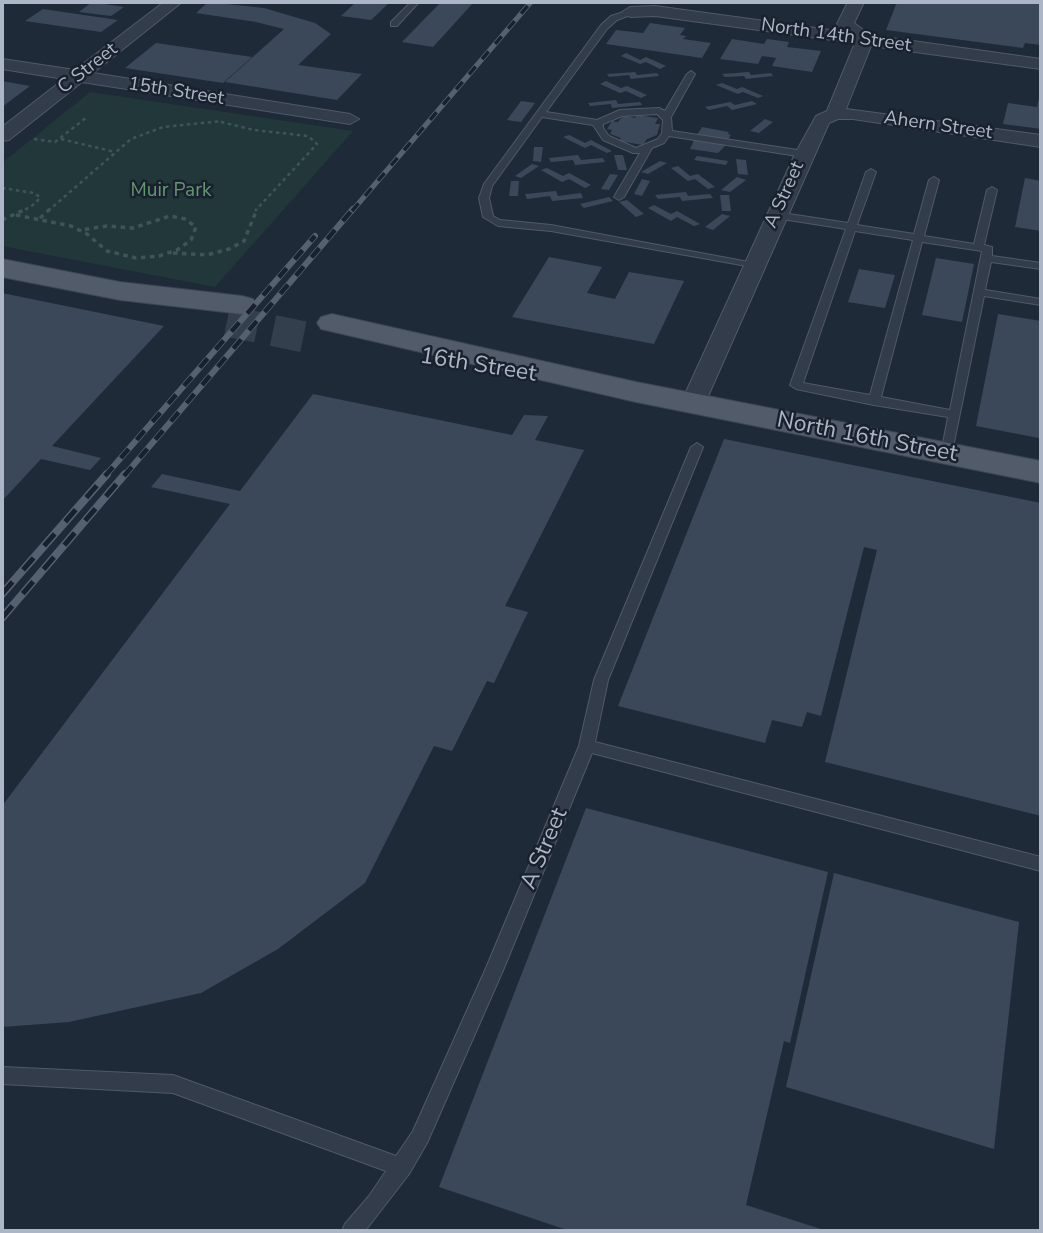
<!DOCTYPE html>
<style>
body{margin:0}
#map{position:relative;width:1043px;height:1233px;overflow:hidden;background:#1f2a39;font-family:"Nunito Sans",sans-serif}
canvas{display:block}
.frame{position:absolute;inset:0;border:4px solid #adb6c6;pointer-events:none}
</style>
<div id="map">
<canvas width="1043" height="1233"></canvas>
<div class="frame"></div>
</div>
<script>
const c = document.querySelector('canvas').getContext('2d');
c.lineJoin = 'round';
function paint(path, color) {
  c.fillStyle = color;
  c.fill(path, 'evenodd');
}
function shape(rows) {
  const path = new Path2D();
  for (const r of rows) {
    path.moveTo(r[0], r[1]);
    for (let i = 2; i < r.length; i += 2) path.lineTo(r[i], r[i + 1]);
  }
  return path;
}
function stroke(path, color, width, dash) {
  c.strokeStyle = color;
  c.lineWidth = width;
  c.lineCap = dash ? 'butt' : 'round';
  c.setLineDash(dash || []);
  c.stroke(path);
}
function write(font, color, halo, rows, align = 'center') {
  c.font = font + ' "Nunito Sans",sans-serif';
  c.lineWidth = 5;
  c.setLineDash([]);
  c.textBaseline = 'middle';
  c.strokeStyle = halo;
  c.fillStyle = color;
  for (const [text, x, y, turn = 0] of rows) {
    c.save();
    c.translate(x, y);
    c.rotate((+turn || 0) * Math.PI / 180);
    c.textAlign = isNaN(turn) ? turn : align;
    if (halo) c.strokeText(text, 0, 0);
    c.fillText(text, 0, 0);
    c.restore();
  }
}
paint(shape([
 [90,92,353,131,215,287,2,246,2,163]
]), '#21373a');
paint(shape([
 [92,2,124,7,111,16,79,12],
 [208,2,264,8,315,23,331,34,298,65,362,74,337,100,225,82,284,29,256,22,196,13],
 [356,2,390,2,371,20,341,16],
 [441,2,474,2,433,47,402,42],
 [897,2,1041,2,1041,45,1025,43,1023,48,886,30],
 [43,9,118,20,101,32,25,21],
 [650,23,685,28,680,35,686,36,683,39,711,43,702,58,606,44,616,30,643,33],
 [732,39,764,44,767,39,789,42,787,47,821,51,812,72,772,66,776,58,762,56,758,64,720,59],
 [156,43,252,57,223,83,125,68],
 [626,53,640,60,646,57,666,66,660,69,646,62,640,64,621,56],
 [635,72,637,75,657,73,659,76,631,79,629,75,609,77,607,74],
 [749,72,751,75,771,73,773,76,746,79,744,76,725,77,722,74],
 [2,81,30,86,2,107],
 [606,81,621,88,627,86,647,95,641,98,626,91,620,93,600,84],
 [722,83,737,89,742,87,763,96,758,98,743,92,738,94,716,85],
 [1040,94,1041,129,1003,124,1008,103,1037,107],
 [616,100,618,104,640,102,642,105,612,108,611,104,590,106,588,103],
 [521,101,535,103,521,122,507,120],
 [752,101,757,104,732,110,727,106,709,110,705,107,730,102,735,105],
 [637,115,658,118,655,124,660,124,657,135,647,139,643,145,619,141,621,138,610,134,612,130,607,129,612,121,618,122,621,118,627,116,635,118],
 [765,119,773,122,759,133,750,131],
 [702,127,729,132,728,134,731,135,728,140,697,135],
 [569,135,585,143,591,140,612,151,607,153,591,145,585,148,563,137],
 [694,140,726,145,718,153,690,149],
 [534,147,543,147,541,162,533,161],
 [578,155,581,160,603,158,605,162,575,165,573,160,551,162,549,158],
 [614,155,623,155,627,170,618,170],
 [697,156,728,161,726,165,694,160],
 [736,159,746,160,748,175,738,174],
 [660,161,667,163,648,174,641,172],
 [532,164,539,166,521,178,515,176],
 [678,166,690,176,698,174,715,187,708,189,695,179,688,181,671,168],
 [547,168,563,176,569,173,591,185,585,188,569,179,562,182,541,170],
 [610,174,618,175,609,190,601,189],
 [737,177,746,180,730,192,721,190],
 [1025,178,1041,181,1041,231,1015,227],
 [642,179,650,181,642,196,634,194],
 [511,181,519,181,518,196,509,196],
 [556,191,558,196,581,193,583,198,552,201,550,196,527,199,525,194],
 [686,192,688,196,710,194,713,198,682,201,680,197,658,199,655,195],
 [720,195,729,195,731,211,722,211],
 [609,197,613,201,584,208,580,204],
 [627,200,644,214,636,217,619,202],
 [654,205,671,214,677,211,700,224,694,226,677,217,671,221,648,208],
 [722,214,730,216,713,230,705,227],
 [549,257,602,267,587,293,615,299,629,272,684,281,654,344,512,317],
 [936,258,974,264,962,322,922,315],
 [859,269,895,275,885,308,848,302],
 [2,293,164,326,52,446,101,458,90,470,41,459,2,501],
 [998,314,1041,321,1041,425,1039,438,976,426],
 [313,394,512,435,524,415,548,416,535,440,584,450,505,606,528,612,494,683,487,681,452,751,434,746,365,883,278,949,201,993,69,1022,2,1027,2,806,230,504,151,487,162,474,240,491],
 [724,439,1041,503,1041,816,825,762,877,550,864,547,821,716,807,712,802,727,772,720,765,743,618,706],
 [586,808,828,872,790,1043,784,1041,746,1205,827,1231,570,1231,439,1187],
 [834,873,1019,922,994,1149,786,1087]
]), '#3b4859');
stroke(shape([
 [227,321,319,340]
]), '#343f4e', 31, [31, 16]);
const service = shape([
 [411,2,419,2,397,26,391,26,391,22,411,2],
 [630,10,634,12,633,14,617,20,607,29,546,112,597,120,620,110,659,108,665,111,687,74,691,71,695,74,671,117,672,131,804,151,809,154,804,157,669,136,664,143,652,148,624,197,619,200,614,197,640,153,633,153,603,140,593,125,542,117,492,186,489,198,493,216,500,220,551,225,754,263,759,266,758,268,551,231,498,226,483,217,479,198,484,184,601,25,611,16,630,10],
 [657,114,663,120,662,133,658,139,636,148,609,136,603,128,603,124,622,116,657,114],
 [871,169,876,172,857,225,914,234,929,180,934,177,939,180,924,236,974,244,987,190,992,187,997,190,984,245,992,247,992,256,1041,263,1041,269,991,262,985,290,1041,299,1041,305,984,296,951,457,947,458,941,454,948,417,874,405,796,389,790,385,846,229,776,218,771,215,776,212,848,223,866,172,871,169],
 [855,231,913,240,870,395,803,383,855,231],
 [922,242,982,251,950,410,881,397,922,242],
 [697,443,703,447,608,680,595,742,1041,857,1041,871,592,753,504,968,427,1143,409,1174,365,1231,342,1231,345,1224,369,1196,386,1171,173,1093,2,1084,2,1067,173,1075,396,1156,413,1131,486,968,579,746,594,680,691,447,697,443]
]);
const minor = shape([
 [164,2,182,2,93,73,350,114,359,119,350,124,82,82,9,140,2,141,2,127,64,79,2,69,2,59,75,70,164,2],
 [848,2,864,2,854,23,870,35,1041,59,1041,69,871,46,846,109,1041,135,1041,147,853,119,838,119,829,123,705,403,701,408,693,410,685,408,681,403,795,154,816,116,827,111,855,43,655,16,630,17,622,12,630,7,655,6,845,32,837,24,848,2]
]);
const primary = shape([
 [2,259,120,282,242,296,253,299,257,305,253,311,242,314,120,300,2,277,2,259],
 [332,314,636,382,1041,461,1041,483,636,402,321,329,317,323,321,317,332,314]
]);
stroke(service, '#505967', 2);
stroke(minor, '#505967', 2);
stroke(primary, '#3c4553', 2);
stroke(shape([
 [221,122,254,130,308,136,317,144,255,211],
 [34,139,55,142,87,117],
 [61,139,115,152],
 [2,188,34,193,40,197,36,203,23,211],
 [48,211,131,139,163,127,222,121]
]), '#3f5458', 2.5, [3.5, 3.5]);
stroke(shape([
 [16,215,71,226,87,234,107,251,136,258,159,256,177,250,191,240,196,227,185,219,170,216,133,228,107,226,81,230],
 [40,218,50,209],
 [2,220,26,209],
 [173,253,207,255,229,249,244,241,257,209]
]), '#3f5458', 3.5, [4.5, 4.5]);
paint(service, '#333c4a');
paint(minor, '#333c4a');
paint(primary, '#515b6a');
const railFar2 = shape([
 [352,211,531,2]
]);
const railFar1 = shape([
 [105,476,315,236],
 [124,476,353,209]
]);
const rail = shape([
 [2,594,107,474],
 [2,618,125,474]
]);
stroke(railFar2, '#556071', 5);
stroke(railFar1, '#556071', 6);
stroke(rail, '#556071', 8);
stroke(railFar2, '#19212e', 3.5, [10]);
stroke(railFar1, '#19212e', 4.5, [12]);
stroke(rail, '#19212e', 5, [16]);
write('19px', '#adb6c6', '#19212e', [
 ["North 14th Street",836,36,8],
 ["C Street",88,69,-38],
 ["15th Street",176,92,9],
 ["Ahern Street",938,126,8],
 ["A Street",785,195,-66]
]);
write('19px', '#649870', '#19212e', [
 ["Muir Park",171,191]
]);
write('23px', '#adb6c6', '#19212e', [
 ["16th Street",478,366,9],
 ["North 16th Street",867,438,11],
 ["A Street",545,849,-67]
]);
</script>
